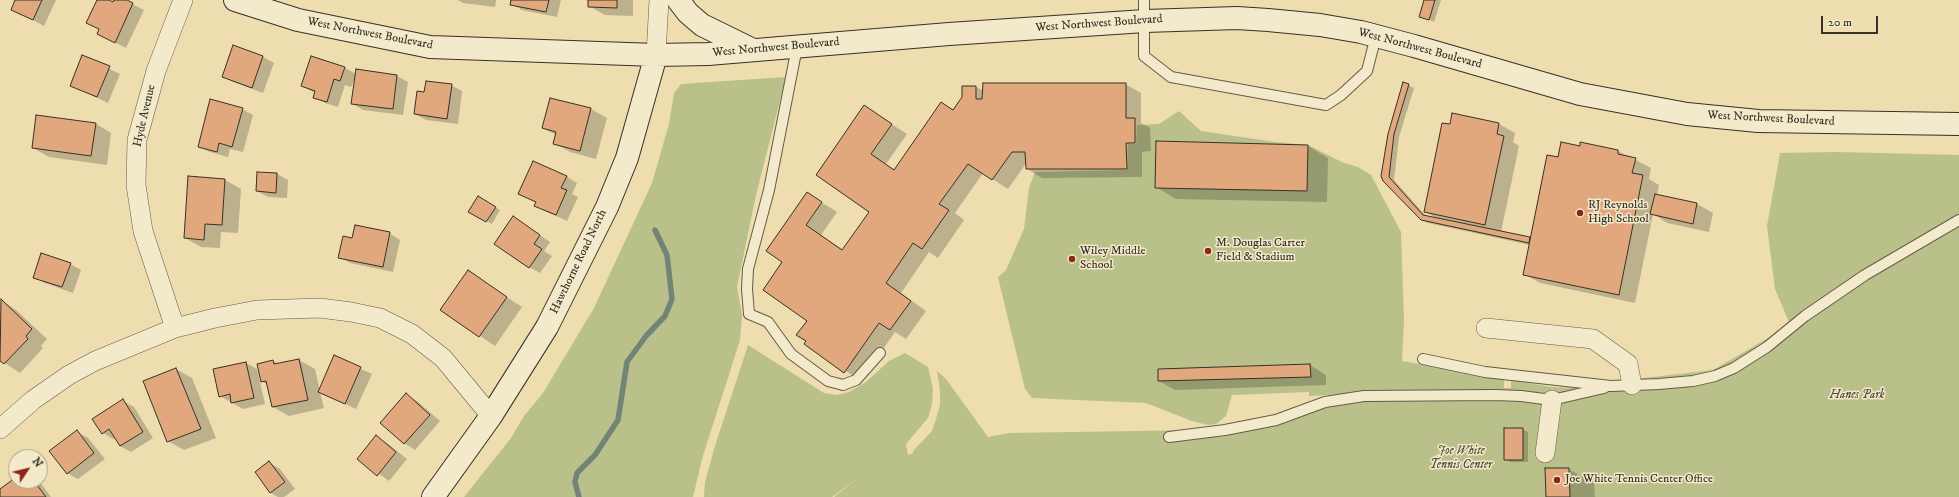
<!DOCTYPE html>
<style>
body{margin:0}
#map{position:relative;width:1959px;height:497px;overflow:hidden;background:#edddaf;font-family:"IM FELL DW Pica",serif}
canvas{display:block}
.north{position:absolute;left:8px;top:449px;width:40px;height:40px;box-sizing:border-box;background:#f3e9cb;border:1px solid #a99f89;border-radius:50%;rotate:55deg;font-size:11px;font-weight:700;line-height:16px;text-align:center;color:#393027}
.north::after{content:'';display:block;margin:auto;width:14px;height:18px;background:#8f2418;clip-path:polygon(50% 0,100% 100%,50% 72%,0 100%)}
.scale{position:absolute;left:1821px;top:16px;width:57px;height:18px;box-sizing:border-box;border:2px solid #393027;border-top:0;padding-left:5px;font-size:12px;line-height:14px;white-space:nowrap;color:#393027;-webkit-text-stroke:3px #f3e9cb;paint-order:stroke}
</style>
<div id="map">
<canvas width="1959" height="497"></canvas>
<div class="north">N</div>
<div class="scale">20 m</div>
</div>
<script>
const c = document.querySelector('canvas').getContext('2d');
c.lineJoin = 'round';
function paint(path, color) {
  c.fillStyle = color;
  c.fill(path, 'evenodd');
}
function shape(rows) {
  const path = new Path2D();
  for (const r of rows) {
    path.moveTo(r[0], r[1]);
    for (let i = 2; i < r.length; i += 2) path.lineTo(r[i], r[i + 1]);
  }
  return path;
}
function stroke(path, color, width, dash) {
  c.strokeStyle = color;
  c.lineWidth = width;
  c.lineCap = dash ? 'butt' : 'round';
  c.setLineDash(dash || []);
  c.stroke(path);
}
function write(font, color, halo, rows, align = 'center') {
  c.font = font + ' "IM FELL DW Pica",serif';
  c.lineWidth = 3;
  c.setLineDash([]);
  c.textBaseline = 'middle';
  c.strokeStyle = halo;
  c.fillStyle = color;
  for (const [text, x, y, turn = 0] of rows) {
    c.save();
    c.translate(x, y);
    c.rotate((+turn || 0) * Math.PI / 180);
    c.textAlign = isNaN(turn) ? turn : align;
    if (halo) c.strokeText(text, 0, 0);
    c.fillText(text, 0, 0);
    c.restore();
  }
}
paint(shape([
 [786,77,756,195,737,287,742,315,740,340,702,459,693,497,464,497,511,438,524,416,543,393,594,308,652,183,669,124,674,93,681,84],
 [1179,111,1201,131,1275,142,1308,145,1344,163,1358,167,1371,175,1401,232,1404,320,1402,361,1504,379,1504,388,1511,388,1511,380,1551,387,1580,388,1626,380,1713,370,1768,338,1789,322,1775,289,1767,226,1780,153,1836,152,1959,155,1959,497,834,497,858,478,832,497,704,497,705,482,715,446,748,345,824,393,837,395,849,392,866,382,889,361,905,353,928,367,933,389,932,404,928,418,906,444,908,455,913,453,913,451,932,431,936,419,940,405,940,390,937,371,946,379,988,437,1009,433,1197,430,1269,417,1346,394,1309,396,1309,392,1232,395,1226,416,1216,424,1208,425,1192,421,1146,403,1032,398,1025,389,998,277,1006,270,1024,229,1029,188,1035,172,1127,170,1128,144,1136,144,1137,125,1159,124]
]), '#bac08a');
paint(shape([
 [16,0,56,0,44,26,12,9],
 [98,0,106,0,113,3,115,0,124,0,144,10,126,48,98,34,100,29],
 [458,0,496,0,495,7,463,3],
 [512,0,561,0,557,17,522,10,512,4],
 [589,0,633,0,633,16,605,15,589,6],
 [1425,0,1441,0,1434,22,1421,16],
 [233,47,263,57,274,63,263,93,234,82,223,76],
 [83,56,120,74,108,103,71,85],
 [345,68,356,74,397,76,408,82,403,115,363,110,353,104,356,76,351,87,345,85,338,107,325,103,314,97,315,93,302,86],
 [1125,84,1141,93,1141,123,1150,128,1151,151,1142,152,1142,177,1042,178,1027,169,1027,162,1008,189,983,173,955,213,964,220,938,258,929,252,901,293,926,311,906,339,895,332,861,381,805,344,807,341,808,320,783,262,808,194,837,212,821,235,843,250,870,211,865,107,907,134,886,164,895,170,954,111,963,98,963,87,976,87,984,91],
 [451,85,462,91,458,124,426,120,415,114,425,93],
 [1408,85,1414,88,1399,137,1394,180,1426,216,1436,218,1425,211,1453,114,1499,124,1515,133,1513,142,1519,146,1501,232,1531,239,1558,158,1580,147,1618,151,1651,168,1649,179,1659,185,1657,195,1697,204,1713,213,1709,232,1667,223,1653,214,1635,303,1540,283,1524,274,1530,245,1428,223,1422,220,1384,181,1389,134],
 [550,99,591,109,607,118,596,159,570,152,554,143,556,135,543,128],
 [242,109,253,115,243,152,230,149,228,157,210,152,199,146],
 [96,124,111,133,107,165,49,157,33,148],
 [1157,142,1308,146,1328,158,1327,202,1176,199,1156,187],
 [258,173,277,174,288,180,287,198,268,197,257,191],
 [566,176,577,183,572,194,578,197,567,221,547,212,536,205,537,203,520,194],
 [189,177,225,180,241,189,238,233,221,232,220,248,201,247,185,238],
 [478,197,500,210,492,224,470,212],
 [513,217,550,242,544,251,552,256,540,273,529,267],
 [389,233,400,240,393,272,350,263,340,257,353,239],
 [70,264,81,270,73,293,45,283,34,277],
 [468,272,522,307,495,346,442,310],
 [1,300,16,310,47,339,41,346,43,348,20,373,0,360],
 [335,357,372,374,356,409,320,392,324,408,289,416,273,407,268,385,262,381,273,361,279,364,299,360,315,369,320,391],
 [246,363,257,369,265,404,243,409,220,396],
 [1310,365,1326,375,1326,385,1175,390,1159,381],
 [176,369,192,378,216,438,184,450,168,441],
 [407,395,417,401,440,421,415,450,404,443],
 [123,401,134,407,153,438,131,452,120,446,116,438,113,439,103,433],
 [1522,429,1528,432,1528,462,1510,462,1505,459],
 [77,432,88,438,105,459,78,479,67,473],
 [376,437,387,443,407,459,389,481,358,459],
 [270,463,280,469,295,489,284,497,278,497,271,493,256,472],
 [1568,469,1594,483,1595,497,1546,497],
 [16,481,39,481,51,497,0,497,0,490]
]), '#0003');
stroke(shape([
 [579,497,575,482,577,473,595,455,618,420,627,362,646,336,665,316,672,299,667,255,655,230]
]), '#738476', 5.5);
const building = shape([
 [15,0,42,0,33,20,11,10,15,0],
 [97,0,109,0,113,2,114,0,127,0,133,3,115,43,97,34,99,29,86,23,97,0],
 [511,0,549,0,546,12,510,5,511,0],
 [588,0,617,0,617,8,588,7,588,0],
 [1424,0,1435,0,1429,20,1419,17,1424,0],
 [233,45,263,56,252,88,222,77,233,45],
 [82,55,110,66,97,97,70,86,82,55],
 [311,56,345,67,340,81,334,79,327,102,313,98,315,91,301,86,311,56],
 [356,69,397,75,393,109,351,104,356,69],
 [426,81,452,84,447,119,414,114,417,91,424,92,426,81],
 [1403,82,1409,84,1394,134,1389,177,1423,215,1530,237,1529,243,1421,220,1383,181,1381,176,1388,134,1403,82],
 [983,83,1126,83,1126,118,1135,118,1135,143,1126,143,1127,169,1026,169,1025,152,1012,152,992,180,968,164,939,204,949,210,922,249,913,243,886,283,911,301,890,330,879,323,844,373,804,344,806,341,796,335,807,321,763,290,782,262,766,251,807,192,822,202,806,225,842,250,869,212,816,175,864,105,892,124,871,154,894,170,941,102,953,110,962,97,962,86,976,86,976,99,982,99,983,83],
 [550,98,591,108,580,151,553,144,556,132,542,128,550,98],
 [210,99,243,108,232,147,219,143,217,152,198,147,210,99],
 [1452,113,1499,123,1497,134,1504,136,1485,225,1424,212,1442,123,1450,124,1452,113],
 [36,115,96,123,91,156,32,148,36,115],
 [1156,141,1308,145,1307,191,1155,188,1156,141],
 [1561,142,1580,146,1580,142,1618,150,1618,154,1636,158,1632,173,1643,175,1619,295,1523,275,1547,155,1558,157,1561,142],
 [533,161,567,176,561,188,567,190,556,215,534,206,536,202,518,194,533,161],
 [257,172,277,173,276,193,256,191,257,172],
 [188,176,225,179,222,225,205,224,204,240,184,238,188,176],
 [1655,194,1697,203,1693,224,1650,214,1655,194],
 [478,196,496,207,486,222,468,212,478,196],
 [513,216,540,235,534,244,542,249,529,268,494,244,513,216],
 [355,225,390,232,383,267,338,258,343,236,352,238,355,225],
 [41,253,71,263,62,287,33,278,41,253],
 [468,270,507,297,479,337,440,310,468,270],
 [1,299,32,329,26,336,28,339,4,364,0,361,1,299],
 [334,355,361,367,345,404,318,392,334,355],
 [299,359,308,400,272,407,266,381,261,382,257,364,273,360,274,364,299,359],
 [246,362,254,398,231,403,230,394,219,397,213,369,246,362],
 [1310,364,1311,377,1158,381,1158,369,1310,364],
 [176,368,201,429,167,442,143,381,176,368],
 [406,393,430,415,404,444,380,423,406,393],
 [123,399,143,432,120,446,109,429,102,434,92,419,123,399],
 [1504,428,1523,428,1523,460,1504,460,1504,428],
 [77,430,94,453,67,474,49,451,77,430],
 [376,435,396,452,377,476,357,459,376,435],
 [269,461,285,482,270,493,255,472,269,461],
 [1545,468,1569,468,1570,497,1546,497,1545,468],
 [15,478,17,482,34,481,46,497,0,497,0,489,15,478]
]);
paint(building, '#e1a87d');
stroke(building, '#393027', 1);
const service = shape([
 [1144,0,1144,56,1171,77,1326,105,1341,95,1367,71,1376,36],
 [797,47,769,190,748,269,747,289,749,314,768,322,791,354,828,381,843,385,856,380,880,353],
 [1423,359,1485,372,1611,386,1659,384,1693,381,1715,376,1734,368,1767,347,1805,316,1865,275,1959,220],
 [1169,437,1225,430,1276,420,1325,402,1364,396,1495,395,1521,396,1552,400,1604,388]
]);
const minor = shape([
 [656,55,659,0],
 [175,328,143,231,136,185,137,140,156,71,183,0],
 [1486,328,1593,339,1628,364,1632,385],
 [0,429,33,400,69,375,95,361,175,328,215,318,257,310,320,308,351,312,380,318,412,334,443,358,491,416],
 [1545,453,1552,400]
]);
const secondary = shape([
 [235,0,298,20,430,47,656,55,708,54,949,34,1145,21,1237,18,1268,20,1320,25,1361,32,1414,46,1580,94,1687,114,1758,121,1959,124],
 [678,0,688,13,702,25,753,50],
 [433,497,491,416,547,327,607,207,627,158,656,55]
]);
stroke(service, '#665b49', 12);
stroke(minor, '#665b49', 20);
stroke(secondary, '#393027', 24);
stroke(service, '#f3e9cb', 10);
stroke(minor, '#f3e9cb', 19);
stroke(secondary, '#f3e9cb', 22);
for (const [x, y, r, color] of [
 [1580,213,4,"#8f2418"],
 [1208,251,4,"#8f2418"],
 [1072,259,4,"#8f2418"],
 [1557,480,4,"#8f2418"]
]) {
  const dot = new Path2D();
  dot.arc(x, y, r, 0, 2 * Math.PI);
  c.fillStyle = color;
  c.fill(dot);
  stroke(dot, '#f3e9cb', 1.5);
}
write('12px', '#393027', '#f3e9cb', [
 ["West Northwest Boulevard",1099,24,-4],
 ["West Northwest Boulevard",370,34,11],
 ["West Northwest Boulevard",776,48,-5],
 ["West Northwest Boulevard",1420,49,15],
 ["Hyde Avenue",145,116,-77],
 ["West Northwest Boulevard",1771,119,3],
 ["Hawthorne Road North",579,262,-64]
]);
write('12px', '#393027', '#f3e9cb', [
 ["RJ Reynolds",1588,206],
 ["High School",1588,220],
 ["M. Douglas Carter",1216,244],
 ["Field & Stadium",1216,258],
 ["Wiley Middle",1080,252],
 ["School",1080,266],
 ["Joe White Tennis Center Office",1565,480]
], 'left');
write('italic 12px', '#534d3b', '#f3e9cb', [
 ["Hanes Park",1857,396],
 ["Joe White",1461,452],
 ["Tennis Center",1461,466]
]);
</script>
